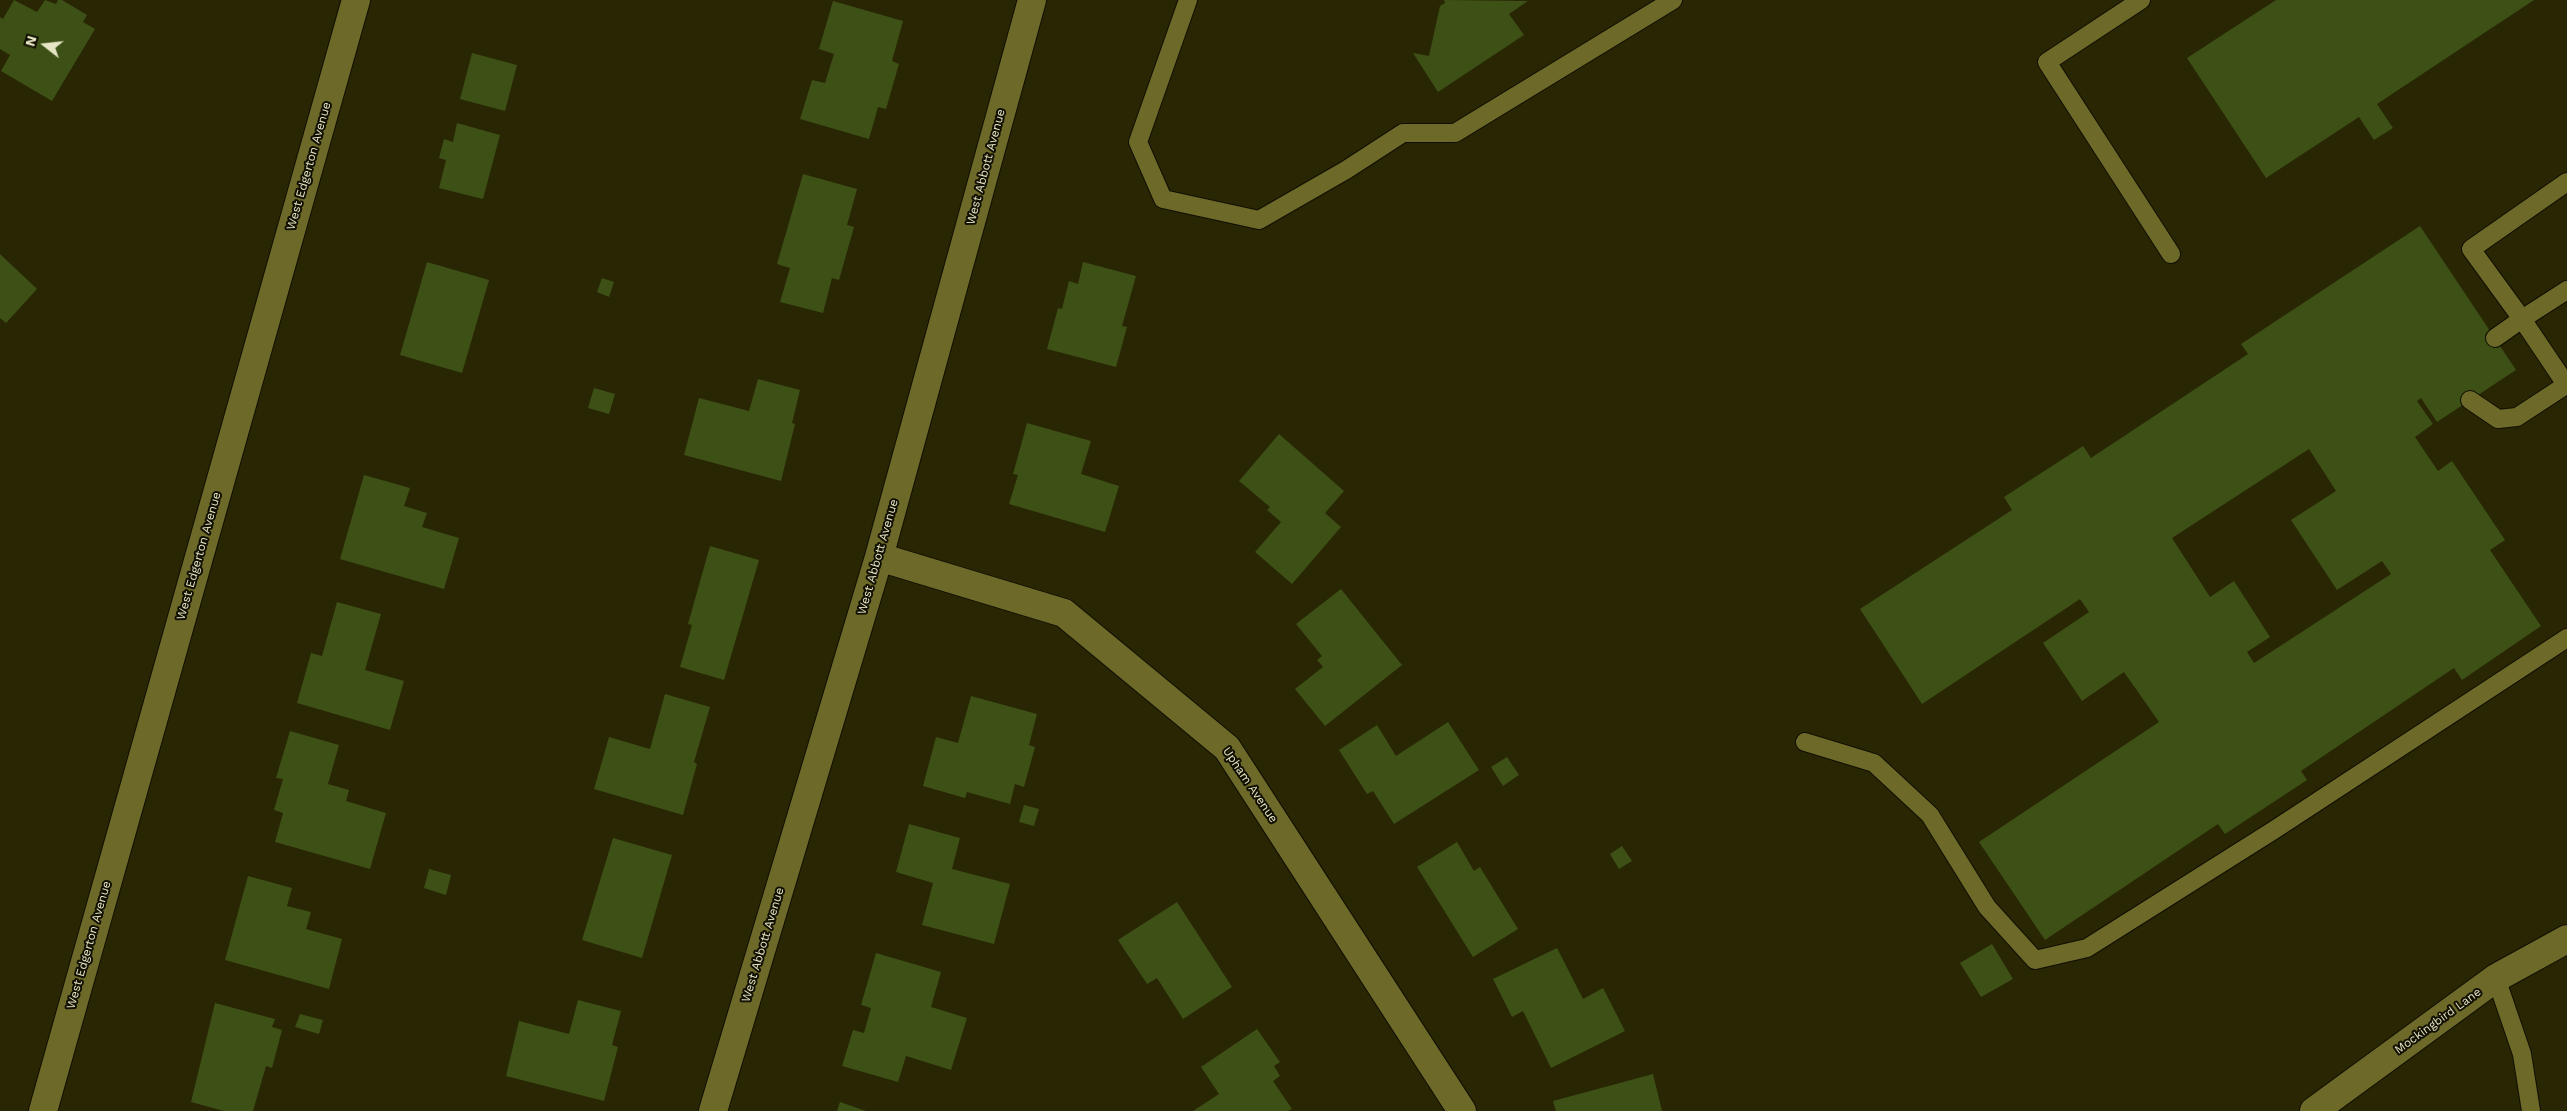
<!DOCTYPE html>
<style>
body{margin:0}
#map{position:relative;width:2567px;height:1111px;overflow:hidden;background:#292604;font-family:"Work Sans",sans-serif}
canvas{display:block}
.north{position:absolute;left:20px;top:20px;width:50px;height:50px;-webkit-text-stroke:4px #110f00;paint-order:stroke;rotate:286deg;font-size:14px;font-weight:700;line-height:20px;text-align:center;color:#e5e4c3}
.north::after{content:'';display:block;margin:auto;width:18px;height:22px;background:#e5e4c3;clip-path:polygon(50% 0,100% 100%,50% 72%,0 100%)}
</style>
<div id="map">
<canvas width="2567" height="1111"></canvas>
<div class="north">N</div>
</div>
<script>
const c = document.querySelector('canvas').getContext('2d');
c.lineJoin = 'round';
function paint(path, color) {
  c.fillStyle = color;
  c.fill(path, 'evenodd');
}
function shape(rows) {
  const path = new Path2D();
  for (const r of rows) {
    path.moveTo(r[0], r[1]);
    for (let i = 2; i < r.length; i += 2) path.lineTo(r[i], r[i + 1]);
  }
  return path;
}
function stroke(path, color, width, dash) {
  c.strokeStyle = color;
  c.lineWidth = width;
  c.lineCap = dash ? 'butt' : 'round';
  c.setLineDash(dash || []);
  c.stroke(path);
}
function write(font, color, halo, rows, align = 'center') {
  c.font = font + ' "Work Sans",sans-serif';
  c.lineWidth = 4;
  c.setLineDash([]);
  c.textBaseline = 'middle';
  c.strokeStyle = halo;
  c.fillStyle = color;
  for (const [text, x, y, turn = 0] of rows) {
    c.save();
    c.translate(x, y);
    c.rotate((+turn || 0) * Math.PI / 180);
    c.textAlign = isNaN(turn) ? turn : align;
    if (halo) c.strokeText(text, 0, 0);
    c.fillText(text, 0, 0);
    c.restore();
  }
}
paint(shape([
 [14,0,37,12,45,0,56,4,58,0,62,0,87,15,83,22,95,29,52,101,1,71,10,55,0,49,0,17,3,19],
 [1444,0,1528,1,1509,14,1524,35,1438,92,1413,53,1429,56,1440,6,1445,3],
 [2276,0,2534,0,2377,104,2393,128,2374,140,2359,117,2266,178,2187,58],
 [833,1,903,21,892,61,899,64,886,109,878,107,869,139,800,119,812,80,825,83,834,54,819,49],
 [472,53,517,65,505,111,460,99],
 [457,123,500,135,483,199,439,188,446,160,439,158,444,139,453,142],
 [803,174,857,189,847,225,854,227,839,280,832,278,823,313,780,302,790,268,777,264],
 [2420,226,2516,370,2437,422,2421,398,2417,401,2433,424,2415,437,2438,471,2452,461,2505,540,2490,550,2541,626,2462,680,2454,668,2301,771,2307,780,2225,834,2218,824,2045,940,1979,842,2159,722,2124,672,2082,701,2043,643,2089,612,2080,599,1922,704,1860,609,2012,510,2004,497,2083,446,2091,458,2248,354,2241,344],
 [2309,449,2336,491,2291,520,2337,590,2382,561,2391,574,2254,663,2247,652,2270,637,2234,581,2210,597,2172,538],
 [0,254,37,289,6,323,0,318],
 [427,262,489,280,462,373,400,355],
 [1083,262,1136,276,1122,326,1127,327,1116,367,1047,349,1058,308,1062,309,1069,281,1078,284],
 [602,278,614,282,609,297,597,292],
 [758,379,800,390,792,423,795,424,781,481,684,455,699,398,749,411],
 [594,388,615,394,609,414,588,408],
 [1027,423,1091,441,1081,474,1119,486,1105,532,1009,504,1018,475,1013,474],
 [1279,434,1344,491,1325,513,1341,527,1292,584,1255,552,1281,522,1267,510,1270,507,1239,481],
 [364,475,410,488,404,506,427,513,422,527,459,538,444,589,340,559],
 [710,546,759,560,724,680,680,667,692,625,688,624],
 [1341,589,1402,665,1325,726,1295,689,1323,667,1317,660,1322,656,1296,624],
 [337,602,381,614,365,670,404,681,390,730,297,703,311,653,322,656],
 [665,694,710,707,694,762,697,764,683,815,594,789,609,737,650,749],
 [971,696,1037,714,1029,745,1035,747,1024,787,1015,784,1010,804,967,792,965,798,923,786,936,737,958,743],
 [1448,722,1479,770,1394,824,1373,791,1367,794,1339,750,1377,725,1396,756],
 [290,731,339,745,328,784,349,790,346,801,386,813,370,869,275,842,283,813,274,810,283,779,276,778],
 [1507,757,1519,775,1503,786,1491,767],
 [1024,805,1039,809,1034,826,1019,822],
 [909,824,960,838,952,869,1010,884,994,944,922,925,933,883,896,872],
 [613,838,672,855,642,958,582,940],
 [1457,842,1474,871,1480,867,1518,929,1473,957,1417,867],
 [1622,846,1632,861,1619,869,1610,854],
 [429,869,451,875,446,895,424,888],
 [248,876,292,888,287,906,311,912,306,929,342,939,329,989,225,960],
 [1177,902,1232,987,1183,1019,1157,978,1147,984,1118,940],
 [1992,944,2013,979,1981,997,1960,963],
 [1557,948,1583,999,1603,988,1625,1031,1551,1068,1523,1011,1512,1017,1493,979],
 [876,953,941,972,931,1007,967,1018,951,1070,906,1056,898,1082,842,1066,853,1030,864,1033,871,1008,861,1005],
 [578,1000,621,1011,612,1045,618,1047,604,1101,506,1076,519,1021,569,1034],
 [215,1003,275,1019,272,1027,282,1030,272,1068,266,1066,253,1111,224,1111,191,1102],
 [300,1014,323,1020,319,1034,295,1027],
 [1257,1029,1280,1062,1274,1066,1280,1076,1273,1081,1292,1109,1288,1111,1193,1111,1219,1094,1201,1067],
 [1653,1074,1662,1111,1556,1111,1553,1101],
 [840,1102,866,1111,837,1111]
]), '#3d5016');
const lane = shape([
 [1188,0,1138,142,1163,199,1259,220,1346,170,1403,133,1455,133,1673,0],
 [2141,0,2047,62,2171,254],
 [2567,290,2522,319,2567,386],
 [2495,338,2522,319,2471,249,2567,182],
 [2470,400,2498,419,2517,417,2566,385],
 [1805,742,1874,763,1930,815,1987,907,2035,960,2087,948,2274,830,2567,638],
 [2496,978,2522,1054,2531,1111]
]);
const street = shape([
 [879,557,1064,613,1227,748,1462,1111],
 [713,1111,879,557,1032,0],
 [2314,1111,2496,978,2567,939]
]);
const secondary = shape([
 [43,1111,356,0]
]);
stroke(lane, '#100f00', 20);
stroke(street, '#100f00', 30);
stroke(secondary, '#100f00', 30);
stroke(lane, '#6d6929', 18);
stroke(street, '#6d6929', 28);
stroke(secondary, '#6d6929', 28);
write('12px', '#e5e4c3', '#110f00', [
 ["West Edgerton Avenue",309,166,-74],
 ["West Abbott Avenue",986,167,-75],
 ["West Edgerton Avenue",199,556,-74],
 ["West Abbott Avenue",878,557,-74],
 ["Upham Avenue",1250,785,56],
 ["West Edgerton Avenue",89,945,-74],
 ["West Abbott Avenue",763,945,-73],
 ["Mockingbird Lane",2438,1021,-36]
]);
</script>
